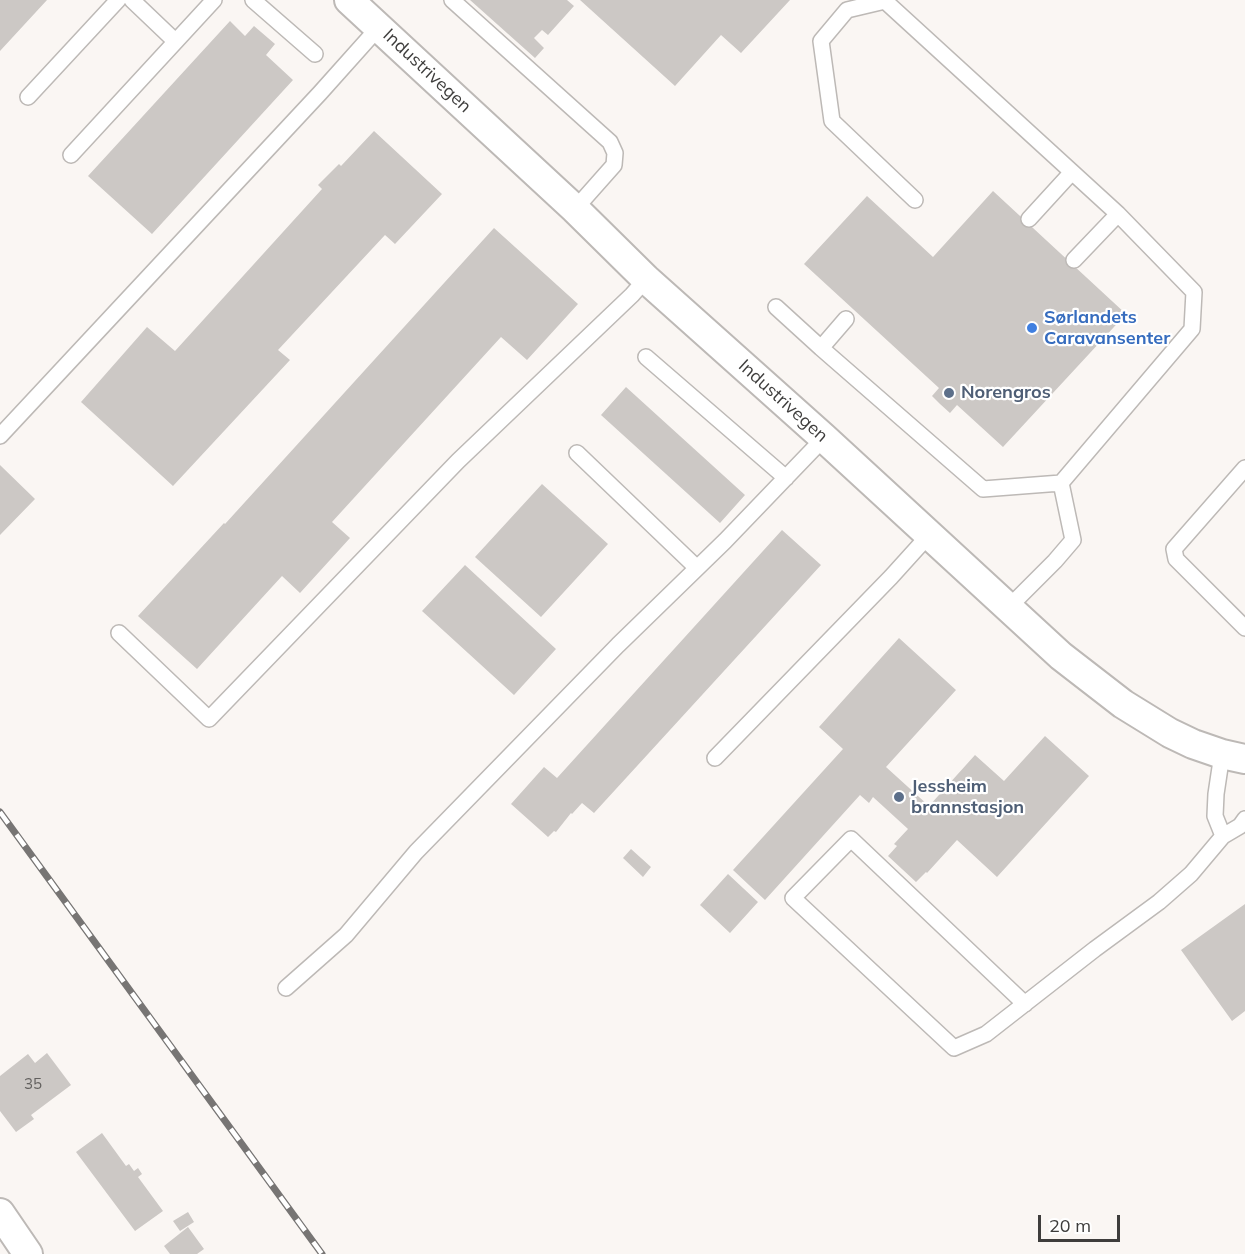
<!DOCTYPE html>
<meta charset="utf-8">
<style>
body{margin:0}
#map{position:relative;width:1245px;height:1254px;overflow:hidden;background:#faf6f3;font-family:Mulish,sans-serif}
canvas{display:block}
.scale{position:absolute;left:1038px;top:1215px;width:82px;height:27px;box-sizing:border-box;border:3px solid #3e3d3c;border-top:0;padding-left:8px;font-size:18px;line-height:21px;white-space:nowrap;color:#3e3d3c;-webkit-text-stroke:4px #fff;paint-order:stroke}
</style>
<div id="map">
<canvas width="1245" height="1254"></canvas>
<div class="scale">20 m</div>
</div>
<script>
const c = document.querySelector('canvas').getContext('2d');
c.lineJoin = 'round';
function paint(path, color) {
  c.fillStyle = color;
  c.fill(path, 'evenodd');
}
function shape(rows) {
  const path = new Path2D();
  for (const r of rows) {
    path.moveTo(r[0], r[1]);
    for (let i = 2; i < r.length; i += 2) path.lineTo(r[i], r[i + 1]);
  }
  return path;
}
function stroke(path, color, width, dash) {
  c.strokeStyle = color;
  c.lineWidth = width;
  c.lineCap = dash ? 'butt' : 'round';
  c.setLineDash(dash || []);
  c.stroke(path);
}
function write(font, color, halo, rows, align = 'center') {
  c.font = font + ' Mulish,sans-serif';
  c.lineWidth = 4.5;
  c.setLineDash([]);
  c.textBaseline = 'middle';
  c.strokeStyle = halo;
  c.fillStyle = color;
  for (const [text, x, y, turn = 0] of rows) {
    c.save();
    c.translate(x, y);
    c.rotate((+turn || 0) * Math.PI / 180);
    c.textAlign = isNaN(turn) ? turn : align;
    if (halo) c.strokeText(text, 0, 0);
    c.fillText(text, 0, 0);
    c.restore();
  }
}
paint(shape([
 [0,0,47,0,0,51],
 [470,0,567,0,574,6,548,35,542,30,534,38,544,48,535,58],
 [580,0,790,0,741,53,721,35,675,86],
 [230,21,245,36,254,26,275,44,266,55,293,80,152,234,88,176],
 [374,131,442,194,395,244,385,235,278,350,290,360,173,486,81,402,147,327,175,351,322,189,318,185,339,164,341,166],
 [993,191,1126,314,1003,447,957,405,950,413,940,404,932,396,939,388,804,264,867,196,933,257],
 [494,228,578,304,527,360,501,337,332,522,350,538,300,593,282,576,197,669,138,616,224,523,225,524],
 [626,387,745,495,720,523,601,415],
 [0,465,35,499,0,535],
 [542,484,608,544,541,617,475,557],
 [782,530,821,565,594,813,582,803,572,814,571,813,556,832,554,831,548,837,511,804,544,767,557,778],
 [465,565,556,649,514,695,422,611],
 [899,638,956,690,886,767,929,806,975,755,1004,781,1045,736,1089,776,997,877,957,840,927,873,926,872,916,882,888,856,897,846,894,844,908,829,873,797,869,803,860,795,765,900,733,870,843,749,819,727],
 [631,849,651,867,643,877,623,858],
 [728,874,758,902,730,933,700,905],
 [1245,904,1245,1011,1232,1021,1181,950],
 [47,1053,71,1085,31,1115,34,1119,16,1132,0,1111,0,1076,28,1054,35,1063],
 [102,1133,126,1166,129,1164,134,1171,138,1168,142,1174,138,1177,163,1211,135,1231,76,1152],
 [188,1212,194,1222,180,1231,173,1221],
 [188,1227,204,1249,197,1254,170,1254,164,1246]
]), '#ccc8c5');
const service = shape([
 [132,0,175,41],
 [253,0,315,54],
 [452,0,610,142,615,153,614,165,575,209],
 [28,97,118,0],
 [71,155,214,0],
 [915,200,832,121,821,41,847,10,885,1,1118,214,1194,292,1192,329,1061,483,1073,540,1055,561,1008,608],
 [1029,219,1072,172],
 [1074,260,1118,214],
 [776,307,821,348,983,489,1061,483],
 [821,348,846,319],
 [646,357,786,478],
 [0,436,320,93,379,27],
 [577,453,697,568],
 [1245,468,1174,549,1176,559,1245,628],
 [119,633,209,719,458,461,632,295,646,279],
 [1222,754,1216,794,1215,816,1223,836],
 [715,758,891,577,929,535],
 [286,988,346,935,416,852,618,645,725,541,824,438],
 [1025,1004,851,839,793,898,954,1048,986,1034,1095,949,1159,902,1191,874,1223,836,1240,826,1245,819]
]);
const minor = shape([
 [349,0,575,209,646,279,824,438,1061,656,1123,704,1170,733,1193,744,1222,754,1245,759],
 [0,1213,28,1254]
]);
stroke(service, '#bdb9b6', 18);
stroke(minor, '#bdb9b6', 32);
stroke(service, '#fff', 15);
stroke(minor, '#fff', 28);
const rail = shape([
 [0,812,322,1254]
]);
stroke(rail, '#777574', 7);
stroke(rail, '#fff', 4.5, [14]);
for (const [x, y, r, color] of [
 [1032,328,6,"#3f7fe0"],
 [949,393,6,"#5c6f8a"],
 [899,797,6,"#5c6f8a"]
]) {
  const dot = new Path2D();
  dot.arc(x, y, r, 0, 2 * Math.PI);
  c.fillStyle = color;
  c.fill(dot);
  stroke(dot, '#fff', 2);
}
write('15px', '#62605e', null, [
 ["35",33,1084]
]);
write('18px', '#3e3d3c', '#fff', [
 ["Industrivegen",427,71,43],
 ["Industrivegen",783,401,42]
]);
write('bold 18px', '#366cbe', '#fff', [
 ["Sørlandets",1044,318],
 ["Caravansenter",1044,339]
], 'left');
write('bold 18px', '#4e5e75', '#fff', [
 ["Norengros",961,393],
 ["Jessheim",911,787],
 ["brannstasjon",911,808]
], 'left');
</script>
